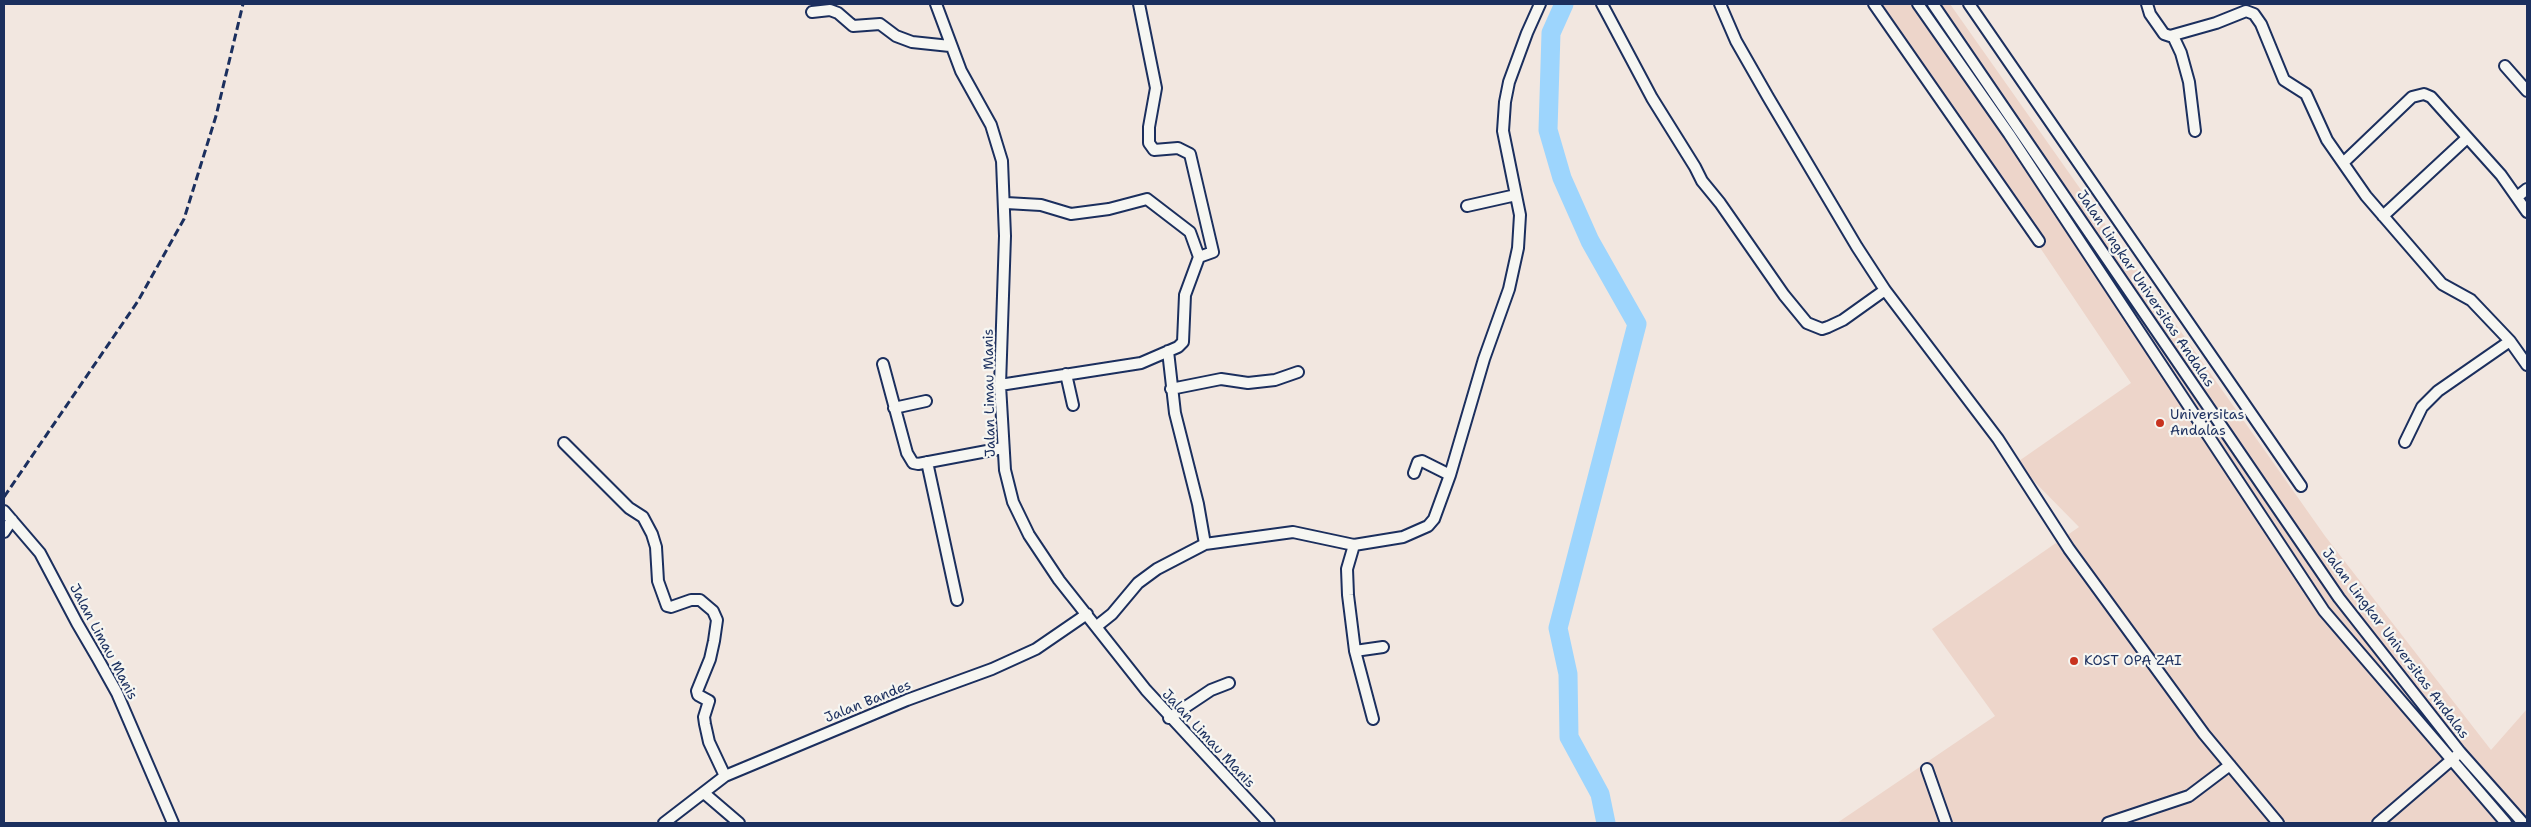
<!DOCTYPE html>
<style>
body{margin:0}
#map{position:relative;width:2531px;height:827px;overflow:hidden;background:#f2e7e0;font-family:"Shantell Sans",sans-serif}
canvas{display:block}
.frame{position:absolute;inset:0;border:5px solid #1b2f5e;pointer-events:none}
</style>
<div id="map">
<canvas width="2531" height="827"></canvas>
<div class="frame"></div>
</div>
<script>
const c = document.querySelector('canvas').getContext('2d');
c.lineJoin = 'round';
function paint(path, color) {
  c.fillStyle = color;
  c.fill(path, 'evenodd');
}
function shape(rows) {
  const path = new Path2D();
  for (const r of rows) {
    path.moveTo(r[0], r[1]);
    for (let i = 2; i < r.length; i += 2) path.lineTo(r[i], r[i + 1]);
  }
  return path;
}
function stroke(path, color, width, dash) {
  c.strokeStyle = color;
  c.lineWidth = width;
  c.lineCap = dash ? 'butt' : 'round';
  c.setLineDash(dash || []);
  c.stroke(path);
}
function write(font, color, halo, rows, align = 'center') {
  c.font = font + ' "Shantell Sans",sans-serif';
  c.lineWidth = 4.5;
  c.setLineDash([]);
  c.textBaseline = 'middle';
  c.strokeStyle = halo;
  c.fillStyle = color;
  for (const [text, x, y, turn = 0] of rows) {
    c.save();
    c.translate(x, y);
    c.rotate((+turn || 0) * Math.PI / 180);
    c.textAlign = isNaN(turn) ? turn : align;
    if (halo) c.strokeText(text, 0, 0);
    c.fillText(text, 0, 0);
    c.restore();
  }
}
paint(shape([
 [1873,4,1950,4,2325,536,2491,750,2527,709,2527,823,1837,823,1995,716,1932,629,2079,527,2016,463,2131,383,2004,194]
]), '#edd5ca');
stroke(shape([
 [1564,4,1551,33,1548,130,1562,178,1590,241,1637,324,1558,628,1568,674,1569,737,1600,794,1606,823]
]), '#9dd5fd', 19);
const minor = shape([
 [936,4,961,71,991,125,1002,161,1005,236,1000,385,1005,470,1013,502,1029,535,1059,580,1146,690,1269,823],
 [1139,4,1156,88,1149,127,1149,143,1154,150,1178,148,1190,154,1213,252,1199,257],
 [1602,4,1652,98,1695,167,1702,181,1720,203,1784,295,1807,323,1822,329,1828,327,1843,320,1885,290],
 [1720,4,1736,41,1768,97,1857,247,1885,290,1998,439,2069,549,2204,734,2278,823],
 [1874,4,2039,241],
 [1918,4,2009,134,2324,611,2506,823],
 [1933,4,2339,598,2460,752,2523,823],
 [1969,4,2301,486],
 [2147,4,2150,14,2164,34,2170,36,2216,23,2246,11,2254,14,2261,24,2284,80,2306,94,2327,140,2366,196,2442,284,2471,300,2510,341,2527,365],
 [812,12,830,10,838,13,853,26,880,24,896,36,912,42,950,46],
 [2173,36,2181,53,2189,82,2195,131],
 [2505,66,2527,91],
 [2343,163,2412,97,2424,94,2431,97,2501,175,2527,212],
 [2517,197,2527,189],
 [1467,206,1516,195],
 [2383,216,2467,138],
 [1168,351,1175,413,1198,504,1205,544],
 [883,364,907,453,913,463,918,464,1003,448],
 [1066,374,1073,405],
 [1000,385,1141,363,1178,347,1183,342,1185,295,1199,257,1190,232,1147,199,1109,209,1071,214,1041,205,1006,203],
 [1171,389,1221,379,1248,383,1275,380,1298,372],
 [894,408,926,401],
 [2405,442,2422,407,2438,391,2510,341],
 [564,443,629,508,643,517,652,534,656,547,658,581,667,606,671,607,691,600,700,600,713,611,717,620,714,641,710,659,697,691,698,695,709,701,704,717,705,724,709,742,725,776],
 [927,462,957,600],
 [1414,473,1418,462,1422,461,1450,475],
 [4,511,40,553,77,623,98,659,117,693,173,823],
 [4,532,12,520],
 [1354,545,1347,569,1348,595,1355,651,1373,719],
 [1097,626,1112,614,1138,583,1157,569,1205,544,1293,532,1354,545,1403,537,1428,526,1434,519,1450,475,1484,359,1509,289,1518,248,1520,215,1503,131,1505,102,1509,82,1527,33,1540,4],
 [1355,651,1383,647],
 [1169,718,1211,690,1229,683],
 [1927,769,1946,823],
 [704,793,739,823],
 [664,823,725,776,907,700,992,669,1036,649,1087,614],
 [2108,823,2189,796,2230,765],
 [2378,823,2456,756]
]);
stroke(minor, '#1b2f5e', 14);
stroke(minor, '#f6f6f2', 10);
stroke(shape([
 [4,497,138,301,184,219,216,116,243,4]
]), '#1b2f5e', 3, [8, 4]);
for (const [x, y, r, color] of [
 [2160,423,5,"#c8321e"],
 [2074,661,5,"#c8321e"]
]) {
  const dot = new Path2D();
  dot.arc(x, y, r, 0, 2 * Math.PI);
  c.fillStyle = color;
  c.fill(dot);
  stroke(dot, '#f6f6f2', 2);
}
write('14px', '#1b2f5e', '#f6f6f2', [
 ["Jalan Lingkar Universitas Andalas",2145,289,56],
 ["Jalan Limau Manis",990,393,-91],
 ["Jalan Limau Manis",103,642,62],
 ["Jalan Lingkar Universitas Andalas",2395,644,53],
 ["Jalan Bandes",868,702,-22],
 ["Jalan Limau Manis",1208,739,47]
]);
write('14px', '#1b2f5e', '#f6f6f2', [
 ["Universitas",2170,415],
 ["Andalas",2170,431],
 ["KOST OPA ZAI",2084,661]
], 'left');
</script>
